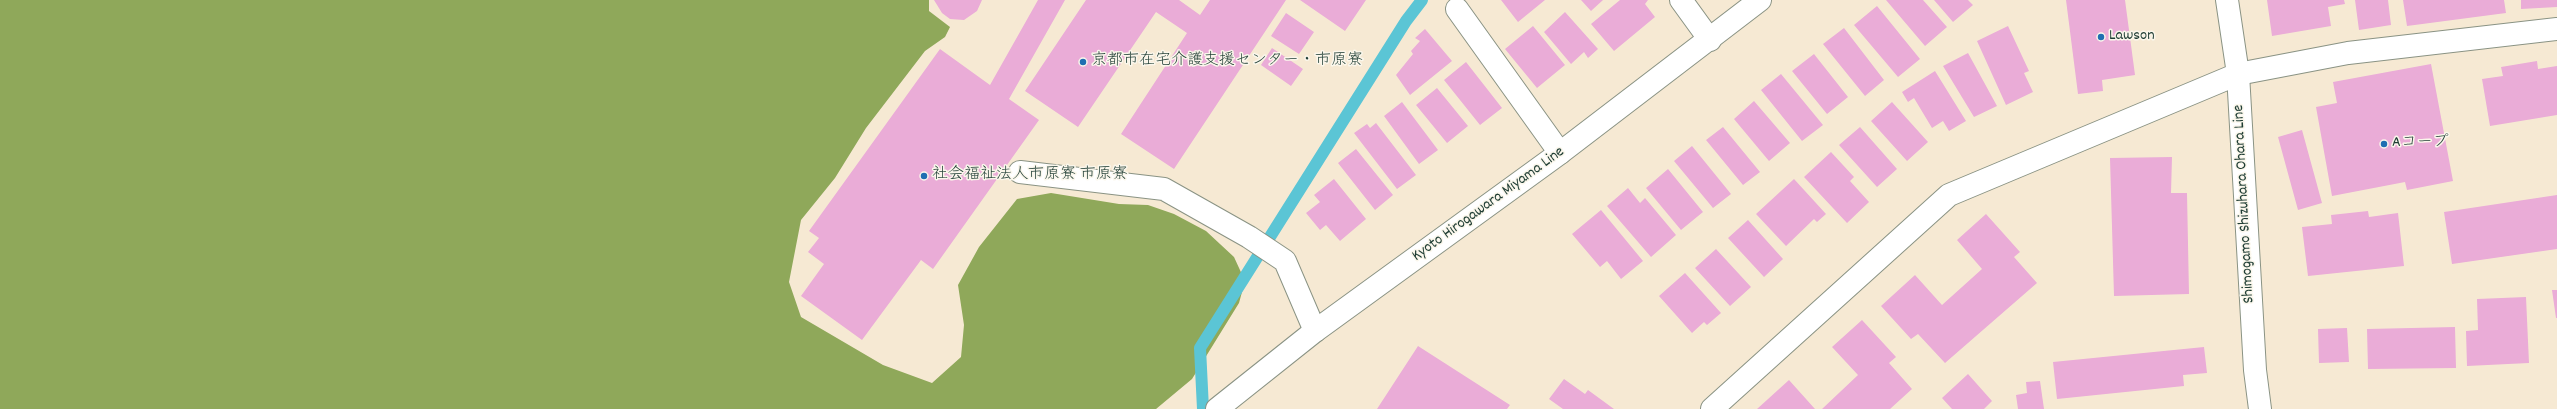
<!DOCTYPE html>
<meta charset="utf-8">
<style>
body{margin:0}
canvas{display:block;background:#f6e9d3}
</style>
<canvas width="2557" height="409"></canvas>
<script>
const c = document.querySelector('canvas').getContext('2d');
c.lineJoin = 'round';
function paint(path, color) {
  c.fillStyle = color;
  c.fill(path, 'evenodd');
}
function shape(rows) {
  const path = new Path2D();
  for (const r of rows) {
    path.moveTo(r[0], r[1]);
    for (let i = 2; i < r.length; i += 2) path.lineTo(r[i], r[i + 1]);
  }
  return path;
}
function stroke(path, color, width, dash) {
  c.strokeStyle = color;
  c.lineWidth = width;
  c.lineCap = dash ? 'butt' : 'round';
  c.setLineDash(dash || []);
  c.stroke(path);
}
function write(font, color, halo, rows, align = 'center') {
  c.font = font + ' Dekko,"Klee One",sans-serif';
  c.lineWidth = 3;
  c.setLineDash([]);
  c.textBaseline = 'middle';
  c.strokeStyle = halo;
  c.fillStyle = color;
  for (const [text, x, y, turn = 0] of rows) {
    c.save();
    c.translate(x, y);
    c.rotate((+turn || 0) * Math.PI / 180);
    c.textAlign = isNaN(turn) ? turn : align;
    if (halo) c.strokeText(text, 0, 0);
    c.fillText(text, 0, 0);
    c.restore();
  }
}
paint(shape([
 [0,0,929,0,929,11,950,27,945,37,925,51,866,128,835,178,801,220,789,282,801,317,883,365,932,383,961,357,964,325,958,285,979,247,1017,199,1051,193,1119,204,1148,205,1174,214,1206,231,1234,257,1245,281,1239,303,1192,379,1156,409,0,409]
]), '#8fa85a');
stroke(shape([
 [1203,409,1200,348,1406,21,1422,0]
]), '#5bc5d5', 12);
paint(shape([
 [934,0,982,0,977,11,964,20,950,19,942,13],
 [1038,0,1065,0,1009,99,1039,120,933,269,921,260,862,340,801,296,824,264,808,252,819,238,809,231,940,49,990,85],
 [1086,0,1179,0,1200,15,1210,0,1286,0,1174,169,1121,134,1187,33,1156,12,1078,127,1025,91],
 [1300,0,1366,0,1345,31],
 [1501,0,1545,0,1518,22],
 [1581,0,1603,0,1591,11],
 [1620,0,1648,0,1645,4,1655,17,1614,51,1591,24],
 [1886,0,1923,0,1947,27,1925,46],
 [1934,0,1968,0,1973,5,1953,22],
 [2066,0,2125,0,2135,75,2102,80,2103,91,2078,94],
 [2267,0,2344,0,2345,4,2328,7,2331,26,2272,36],
 [2355,0,2388,0,2391,25,2359,30],
 [2403,0,2504,0,2506,13,2407,26],
 [2521,0,2557,0,2557,7,2521,9],
 [1877,6,1920,59,1898,77,1854,25],
 [1565,12,1598,49,1588,58,1584,52,1571,64,1544,32],
 [1286,13,1314,32,1299,54,1271,36],
 [1533,26,1565,65,1537,88,1505,49],
 [2008,26,2029,71,2024,73,2033,92,2006,105,1977,41],
 [1844,28,1884,80,1865,96,1823,44],
 [1425,29,1452,61,1410,95,1396,75,1413,54,1411,51,1420,41,1415,38],
 [1272,48,1303,69,1291,86,1261,65],
 [1968,53,1997,106,1974,117,1943,66],
 [1814,54,1848,97,1827,114,1792,71],
 [2537,61,2538,69,2557,66,2557,115,2490,126,2482,79,2503,76,2501,67],
 [1466,62,1502,108,1480,125,1444,80],
 [2431,64,2453,181,2407,190,2405,182,2332,196,2316,107,2337,103,2333,82],
 [1935,71,1966,121,1949,131,1943,121,1932,128,1914,98,1908,102,1902,92],
 [1781,74,1823,125,1802,141,1761,90],
 [1437,88,1468,126,1447,143,1416,105],
 [1754,101,1790,143,1769,161,1734,119],
 [1402,102,1438,150,1419,164,1384,116],
 [1892,102,1928,142,1907,161,1871,121],
 [1376,123,1416,175,1397,189,1354,133,1367,124,1370,128],
 [1723,127,1760,172,1743,185,1706,140],
 [1860,127,1897,169,1877,187,1839,145],
 [2302,130,2322,203,2298,210,2278,137],
 [1692,146,1731,194,1713,208,1674,161],
 [1356,149,1393,195,1375,210,1338,163],
 [1831,152,1854,177,1850,181,1869,202,1847,223,1804,177],
 [2172,157,2171,193,2187,193,2189,294,2114,296,2110,158],
 [1668,169,1703,212,1681,230,1646,188],
 [1334,179,1366,219,1340,241,1326,225,1320,230,1306,213,1320,202,1314,195],
 [1794,179,1826,214,1817,222,1814,219,1786,246,1756,214],
 [1628,188,1640,203,1645,198,1676,235,1651,257,1607,206],
 [2557,195,2557,249,2452,264,2444,212],
 [1601,210,1643,261,1621,279,1607,261,1600,267,1572,234],
 [2368,211,2369,217,2398,213,2404,266,2308,276,2302,227,2332,224,2331,215],
 [1986,214,2020,252,2014,257,2037,283,1945,363,1918,334,1911,339,1881,306,1915,275,1942,305,1982,269,1957,240],
 [1748,220,1783,259,1764,277,1728,238],
 [1716,249,1751,287,1730,306,1695,268],
 [1685,273,1721,313,1707,325,1704,322,1692,333,1659,296],
 [2552,290,2557,290,2557,318,2556,318],
 [2526,297,2529,363,2467,366,2466,331,2478,330,2477,299],
 [1862,320,1896,357,1889,363,1912,389,1890,409,1822,409,1858,375,1832,347],
 [2455,327,2456,368,2368,369,2367,329],
 [2347,328,2349,362,2319,363,2318,329],
 [1418,346,1510,405,1507,409,1377,409],
 [2204,347,2207,373,2183,375,2184,386,2057,399,2053,362],
 [1968,374,1992,401,1984,409,1952,409,1942,398],
 [1564,379,1585,394,1588,390,1614,409,1563,409,1549,399],
 [1789,380,1815,409,1757,409],
 [2040,381,2044,409,2018,409,2016,395,2027,393,2026,382]
]), '#eaacd7');
const minor = shape([
 [1681,0,1710,40],
 [1457,9,1560,153],
 [1020,172,1164,189,1249,237,1285,261,1315,331],
 [1712,409,1949,195,2238,74,2348,53,2557,29]
]);
const major = shape([
 [2227,0,2238,74,2255,370,2260,409],
 [1217,409,1315,331,1560,153,1760,0]
]);
stroke(minor, '#8a9384', 24);
stroke(major, '#8a9384', 24);
stroke(minor, '#fff', 22);
stroke(major, '#fff', 22);
for (const [x, y, r, color] of [
 [2101,37,4,"#1f6fb2"],
 [1083,62,4,"#1f6fb2"],
 [2384,144,4,"#1f6fb2"],
 [924,176,4,"#1f6fb2"]
]) {
  const dot = new Path2D();
  dot.arc(x, y, r, 0, 2 * Math.PI);
  c.fillStyle = color;
  c.fill(dot);
  stroke(dot, '#fbf7ec', 1.5);
}
write('16px', '#1f3d34', '#fbf7ec', [
 ["Lawson",2109,37],
 ["京都市在宅介護支援センター・市原寮",1091,62],
 ["Aコープ",2392,144],
 ["社会福祉法人市原寮 市原寮",932,176]
], 'left');
write('16px', '#1f3d34', '#fbf7ec', [
 ["Shimogamo Shizuhara Ohara Line",2245,204,-93],
 ["Kyoto Hirogawara Miyama Line",1489,205,-36]
]);
</script>
